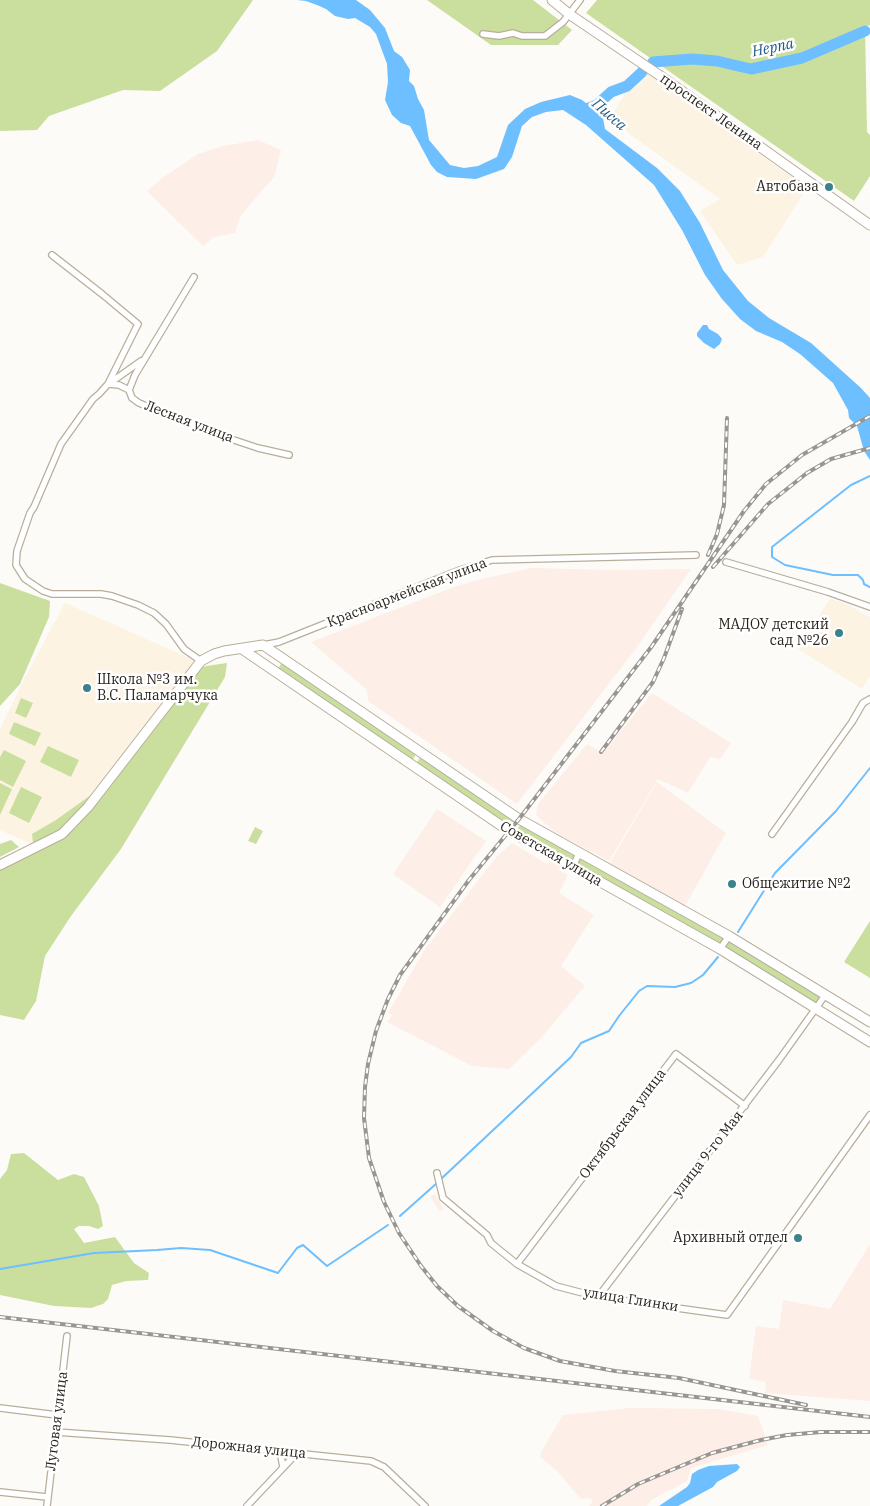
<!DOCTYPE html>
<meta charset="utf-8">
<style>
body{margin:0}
canvas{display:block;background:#fdfbf7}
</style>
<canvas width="870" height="1506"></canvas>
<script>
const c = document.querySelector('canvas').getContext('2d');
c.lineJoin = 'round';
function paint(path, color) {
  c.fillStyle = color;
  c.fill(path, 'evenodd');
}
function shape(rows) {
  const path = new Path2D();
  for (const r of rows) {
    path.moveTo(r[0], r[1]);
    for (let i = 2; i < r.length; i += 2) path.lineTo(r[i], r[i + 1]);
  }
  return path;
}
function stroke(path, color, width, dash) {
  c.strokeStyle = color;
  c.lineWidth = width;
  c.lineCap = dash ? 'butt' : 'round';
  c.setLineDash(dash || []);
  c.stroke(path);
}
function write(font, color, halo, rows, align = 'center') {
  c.font = font + ' "IBM Plex Serif",serif';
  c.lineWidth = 5;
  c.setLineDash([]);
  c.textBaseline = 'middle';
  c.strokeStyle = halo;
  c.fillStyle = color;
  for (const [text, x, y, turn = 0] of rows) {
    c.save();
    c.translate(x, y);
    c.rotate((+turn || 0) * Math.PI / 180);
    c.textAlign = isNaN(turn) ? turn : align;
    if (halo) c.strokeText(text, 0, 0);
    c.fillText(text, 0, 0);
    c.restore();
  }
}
paint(shape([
 [641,69,807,188,763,257,737,265,700,211,720,199,628,133,613,113],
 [831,599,848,605,870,617,870,676,862,689,798,649,829,600],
 [65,603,196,661,88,802,64,826,31,844,0,830,0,729,24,679]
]), '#fcf3e3');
paint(shape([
 [258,140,281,150,274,177,241,215,235,233,214,237,203,246,147,191,162,178,198,154,223,146],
 [532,568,609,570,691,569,637,647,517,804,368,701,367,690,311,642,454,587,477,580],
 [652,693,731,743,720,759,710,757,688,793,658,779,609,861,556,833,536,815,538,804,587,744,603,753],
 [657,782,726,833,685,906,609,864],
 [437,809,486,841,440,907,393,874],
 [512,843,547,864,550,860,562,866,559,870,568,875,559,893,594,915,561,966,585,986,540,1039,509,1069,472,1066,387,1022,392,1015,388,1013,425,949,497,856],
 [435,1194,444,1209,440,1212,430,1197],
 [870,1244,870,1401,765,1393,766,1382,749,1379,756,1326,779,1329,783,1300,830,1309],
 [630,1408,718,1409,758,1416,768,1445,691,1468,687,1481,651,1500,647,1506,589,1506,593,1502,590,1498,581,1499,556,1470,540,1457,541,1452,563,1415]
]), '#fdeee8');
paint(shape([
 [0,0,253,0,217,51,160,91,123,90,49,116,37,130,0,131],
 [427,0,533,0,572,30,558,45,491,45],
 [597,0,870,0,870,25,865,27,867,132,870,135,870,176,854,201,586,13],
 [0,583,50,601,49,617,20,684,0,706],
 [282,662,416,754,412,761,278,669],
 [227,663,225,677,121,849,71,916,45,956,36,1001,24,1020,0,1015,0,869,34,850,32,834,56,820,102,787,190,672,206,666],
 [21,698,33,703,26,718,15,713],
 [14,722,41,733,35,746,9,734],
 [48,746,79,760,71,777,40,762],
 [4,750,26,761,13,787,0,780,0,757],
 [421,756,514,820,510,826,416,764],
 [0,783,12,789,0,815],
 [21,787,42,797,29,823,9,813],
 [521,824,575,855,571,863,516,831],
 [255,827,263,831,256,844,248,841],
 [11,840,19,847,0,857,0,844],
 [580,857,726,937,720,946,576,866],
 [870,921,870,978,844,962],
 [730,939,822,995,815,1005,723,948],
 [24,1153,58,1180,74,1174,84,1177,99,1206,103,1226,98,1229,89,1226,79,1226,74,1229,84,1243,115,1237,134,1263,149,1273,148,1280,126,1281,112,1285,108,1299,103,1304,91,1308,54,1306,0,1295,0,1179,7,1170,11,1154]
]), '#cadf9e');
paint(shape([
 [297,0,356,0,370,10,385,28,394,51,402,57,410,70,409,81,414,86,418,99,424,110,429,140,450,165,464,168,478,166,497,157,508,125,525,109,541,102,570,95,582,100,595,110,603,118,605,129,657,168,680,191,700,223,723,270,748,301,769,318,811,343,861,388,870,398,870,460,864,451,857,426,849,418,848,410,833,383,800,354,782,342,756,331,740,319,722,299,705,275,682,230,654,185,586,125,563,110,546,112,532,117,522,126,512,157,504,169,476,179,447,177,437,172,431,165,410,126,401,123,392,115,385,100,388,82,387,64,376,34,370,27,355,18,348,19,335,16,326,9,317,5,306,1],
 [703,325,707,325,709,329,718,334,722,339,720,344,714,349,704,343,697,336,697,333],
 [737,1464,740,1467,737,1471,717,1482,713,1487,678,1506,659,1506,687,1487,690,1483,692,1474,698,1470,709,1466]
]), '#6dbfff');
stroke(shape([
 [870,476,851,485,772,547,772,557,785,565,833,575,858,575,863,580,864,584,870,587],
 [738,932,775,873,836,811,870,768],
 [441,1179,571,1057,581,1043,609,1031,619,1016,639,991,647,986,675,987,691,983,703,975,718,957],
 [400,1216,437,1183],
 [0,1269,94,1253,157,1250,181,1248,210,1250,278,1273,297,1248,303,1245,327,1266,388,1225]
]), '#6dbfff', 2);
stroke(shape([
 [653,62,692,59,717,61,751,69,802,58,865,31],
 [584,110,597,105,611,92,627,86,642,72]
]), '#6dbfff', 11);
const minor = shape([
 [483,34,499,36,513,33,522,36,545,36,563,22,580,0],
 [52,255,102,294,138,324,108,384,99,394,93,399,61,444,34,507,30,513,17,551,16,565,25,579,43,591,52,594,101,594,112,596,138,605,154,613,166,624,184,649,201,661],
 [194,277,135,375,129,390,132,398,139,403,213,433,258,448,289,455],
 [110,383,141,361],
 [108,384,119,385,129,390],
 [726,562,828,592,870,607],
 [264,645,279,642,460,570,492,560,696,555],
 [772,834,852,722,863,703,870,699],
 [573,867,579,853],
 [720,949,729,936],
 [437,1173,443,1198,487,1235,491,1243,517,1264,556,1286,598,1297,727,1315,870,1115],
 [517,1264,676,1054,745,1106],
 [598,1297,779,1060,826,994],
 [0,1408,57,1415],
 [56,1432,170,1440,371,1461,384,1467,425,1506],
 [280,1451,283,1467],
 [0,1492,47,1497],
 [47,1506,67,1336],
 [247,1506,297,1453]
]);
const secondary = shape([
 [242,649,506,829,720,949,870,1042],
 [0,865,62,834,88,807,201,661,214,654,224,651,263,645,519,819,729,936,870,1022]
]);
const primary = shape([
 [552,0,569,14,662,77,870,225]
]);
stroke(minor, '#b8ae9b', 8);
stroke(secondary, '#b8ae9b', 11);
stroke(primary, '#b8ae9b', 11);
stroke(minor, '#fff', 5.5);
stroke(secondary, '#fff', 9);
stroke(primary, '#fff', 9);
const rail = shape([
 [708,555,717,534,724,505,727,418],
 [713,567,768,504,807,473,831,459,870,448],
 [601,752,653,682,664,658,682,609],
 [0,1317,870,1417],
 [806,1405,679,1378,615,1371,560,1361,524,1348,493,1331,458,1306,437,1286,421,1266,399,1233,384,1202,369,1158,364,1118,365,1087,368,1064,376,1031,388,999,400,975,469,880,519,819,652,646,744,511,766,484,802,455,870,416],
 [602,1506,638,1484,712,1453,761,1440,787,1435,821,1432,870,1432]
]);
stroke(rail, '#999691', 4);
stroke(rail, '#fff', 2, [5.5]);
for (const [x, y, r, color] of [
 [829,187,5,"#3c828d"],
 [839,633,5,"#3c828d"],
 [87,688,5,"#3c828d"],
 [732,884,5,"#3c828d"],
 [798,1238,5,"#3c828d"]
]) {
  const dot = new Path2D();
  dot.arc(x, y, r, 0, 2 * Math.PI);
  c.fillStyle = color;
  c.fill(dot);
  stroke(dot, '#fff', 2);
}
write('14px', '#28231c', '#fff', [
 ["проспект Ленина",711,112,35],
 ["Лесная улица",189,422,21],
 ["Красноармейская улица",407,593,-21],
 ["Советская улица",551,854,30],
 ["Октябрьская улица",623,1124,-53],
 ["улица 9-го Мая",708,1154,-52],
 ["улица Глинки",631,1300,9],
 ["Луговая улица",57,1421,-83],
 ["Дорожная улица",249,1448,6]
]);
write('14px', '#28231c', '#fff', [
 ["Автобаза",819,187],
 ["МАДОУ детский",829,625],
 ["сад №26",829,641],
 ["Школа №3 им.",97,680,"left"],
 ["В.С. Паламарчука",97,696,"left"],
 ["Общежитие №2",742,884,"left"],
 ["Архивный отдел",788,1238]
], 'right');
write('italic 15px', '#215b85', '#fff', [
 ["Нерпа",773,48,-12],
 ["Писса",609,115,41]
]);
</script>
